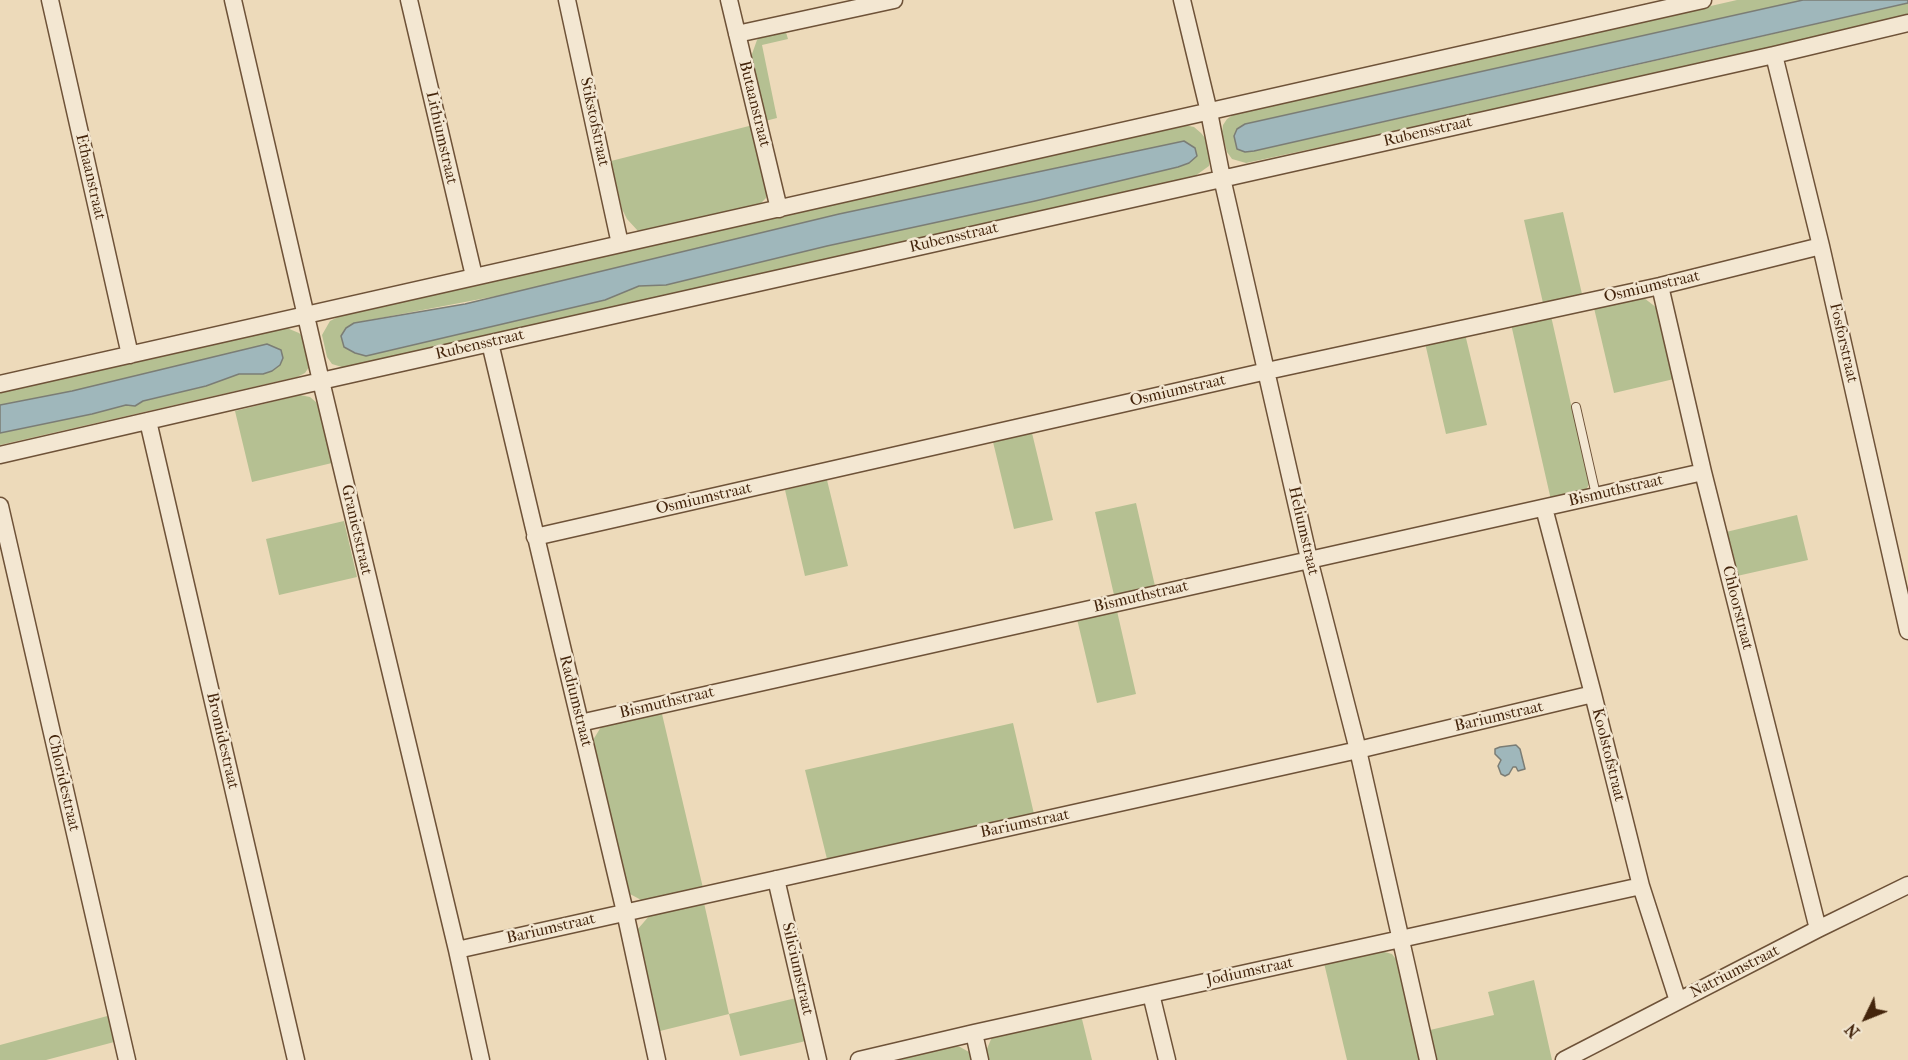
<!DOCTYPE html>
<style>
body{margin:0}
#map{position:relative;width:1908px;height:1060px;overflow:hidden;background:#eddaba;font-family:"IM FELL French Canon",serif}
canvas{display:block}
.north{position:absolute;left:1836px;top:988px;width:60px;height:60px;-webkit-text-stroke:4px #f3e7d2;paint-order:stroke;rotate:227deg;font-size:16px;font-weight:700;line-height:24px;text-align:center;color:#44250c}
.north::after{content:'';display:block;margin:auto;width:21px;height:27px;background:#44250c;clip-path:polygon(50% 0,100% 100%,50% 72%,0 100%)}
</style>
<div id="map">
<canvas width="1908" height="1060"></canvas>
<div class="north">N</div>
</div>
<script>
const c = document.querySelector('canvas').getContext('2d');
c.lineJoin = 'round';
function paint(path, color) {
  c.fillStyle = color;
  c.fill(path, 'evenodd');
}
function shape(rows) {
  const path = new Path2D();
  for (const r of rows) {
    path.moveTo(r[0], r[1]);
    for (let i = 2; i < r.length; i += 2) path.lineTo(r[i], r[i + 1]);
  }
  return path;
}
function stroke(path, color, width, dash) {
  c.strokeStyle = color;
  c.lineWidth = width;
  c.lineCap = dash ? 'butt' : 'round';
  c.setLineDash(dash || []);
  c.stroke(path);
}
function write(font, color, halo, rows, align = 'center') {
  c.font = font + ' "IM FELL French Canon",serif';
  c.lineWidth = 5;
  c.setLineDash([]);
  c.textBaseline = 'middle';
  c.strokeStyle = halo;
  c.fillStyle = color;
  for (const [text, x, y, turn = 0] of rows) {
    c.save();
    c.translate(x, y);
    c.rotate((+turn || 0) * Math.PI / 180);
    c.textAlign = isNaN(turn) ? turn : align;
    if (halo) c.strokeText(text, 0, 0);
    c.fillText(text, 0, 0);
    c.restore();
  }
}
paint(shape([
 [1737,0,1803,0,1245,124,1245,152,1254,151,1611,71,1908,3,1908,15,1582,91,1246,163,1232,159,1227,152,1222,133,1223,125,1227,119,1233,115],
 [785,29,788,39,762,45,777,118,765,121,752,62,752,54,757,40,761,35],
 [753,125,768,190,766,198,760,204,648,231,638,231,627,219,622,209,611,161],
 [1184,125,1194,127,1201,133,1206,139,1209,155,1209,166,1195,176,345,368,332,364,327,357,322,335,330,321,342,315],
 [1178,167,1035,201,827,246,666,285,639,286,605,300,366,356,355,353,354,323],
 [1563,212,1582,294,1543,303,1524,220],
 [1636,298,1644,298,1657,308,1674,379,1614,393,1594,308],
 [1551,316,1589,484,1586,490,1551,500,1511,324],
 [282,326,299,333,304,338,309,367,305,373,297,377,0,445,0,433,92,414,126,405,135,406,143,401,206,386,239,374,263,374,280,365,72,391,0,405,0,391],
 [1465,334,1487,425,1446,434,1425,343],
 [300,395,310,397,316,402,319,409,332,463,252,482,235,411],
 [1032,433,1053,520,1014,529,993,442],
 [827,480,848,566,805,576,785,490],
 [1136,503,1155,586,1114,595,1095,512],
 [1797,515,1808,560,1737,576,1726,532],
 [344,521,357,577,279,595,266,539],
 [1117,611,1136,694,1097,703,1077,619],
 [662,714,703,888,643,901,630,894,627,886,593,740,601,727],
 [1013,723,1034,814,827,859,805,770],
 [704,903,729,1014,796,998,806,1041,740,1056,729,1014,660,1031,637,930,650,915],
 [1381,951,1392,954,1398,962,1421,1060,1347,1060,1324,963],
 [1534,980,1552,1060,1436,1060,1430,1030,1494,1015,1488,992],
 [111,1015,118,1041,46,1060,0,1060,0,1045],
 [1081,1015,1092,1060,988,1060,986,1051,992,1037],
 [950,1045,960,1047,969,1052,973,1060,900,1060,900,1058]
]), '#b5c092');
const water = shape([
 [1803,0,1908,0,1908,3,1254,151,1245,152,1237,149,1234,136,1237,129,1245,124,1803,0],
 [1184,141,1195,148,1197,156,1189,163,1178,167,1035,201,827,246,666,285,639,286,605,300,366,356,355,353,344,347,341,336,346,328,354,323,465,304,839,214,1184,141],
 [267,344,281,350,283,358,280,365,272,371,263,374,239,374,206,386,143,401,135,406,126,405,92,414,0,433,0,405,72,391,267,344],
 [1516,745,1520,749,1525,769,1518,771,1516,767,1513,767,1509,774,1505,776,1501,774,1498,766,1501,760,1495,754,1495,749,1500,747,1516,745]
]);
paint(water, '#9fb7bb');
stroke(water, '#7b7d75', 1.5);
const service = shape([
 [1576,407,1596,495]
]);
const minor = shape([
 [50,0,130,355],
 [233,0,321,381,457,950,481,1060],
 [409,0,474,276],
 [567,0,620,244],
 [729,0,779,209],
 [1182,0,1209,112,1222,178,1309,559,1358,750,1428,1060],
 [737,34,894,0],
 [1774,55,1821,246,1908,631],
 [1660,286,1703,472,1818,929],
 [490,343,625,912,657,1060],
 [0,384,1703,0],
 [148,421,296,1060],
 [0,455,321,381,1774,55,1908,23],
 [0,506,127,1060],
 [1544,508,1593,694,1641,886,1678,1001],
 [535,537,1267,371,1660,286,1821,246],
 [580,723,1703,472],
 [776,879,818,1060],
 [457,950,1358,750,1593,694],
 [1151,994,1167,1060],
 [974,1033,980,1060],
 [859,1060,974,1033,1641,886],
 [1564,1060,1818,929,1908,885]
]);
stroke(service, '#6e5238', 10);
stroke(minor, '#6e5238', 19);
stroke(service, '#f3e7d2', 8);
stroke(minor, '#f3e7d2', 16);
write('16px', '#44250c', '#f3e7d2', [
 ["Butaanstraat",754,104,76],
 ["Stikstofstraat",594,122,78],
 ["Rubensstraat",1428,132,-13],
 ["Lithiumstraat",441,138,77],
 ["Ethaanstraat",90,177,77],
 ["Rubensstraat",954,238,-13],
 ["Osmiumstraat",1652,287,-13],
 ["Fosforstraat",1843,343,77],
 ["Rubensstraat",480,345,-13],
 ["Osmiumstraat",1178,391,-13],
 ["Bismuthstraat",1616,491,-13],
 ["Osmiumstraat",704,499,-13],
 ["Granietstraat",356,530,77],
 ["Heliumstraat",1303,531,77],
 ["Bismuthstraat",1141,597,-13],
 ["Chloorstraat",1737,608,76],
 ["Radiumstraat",575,701,76],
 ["Bismuthstraat",667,703,-13],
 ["Bariumstraat",1499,717,-13],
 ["Bromidestraat",222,741,77],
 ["Koolstofstraat",1608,755,76],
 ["Chloridestraat",63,783,77],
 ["Bariumstraat",1025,824,-12],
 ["Bariumstraat",551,929,-13],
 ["Siliciumstraat",797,969,77],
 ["Jodiumstraat",1250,972,-12],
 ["Natriumstraat",1735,972,-27]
]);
</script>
